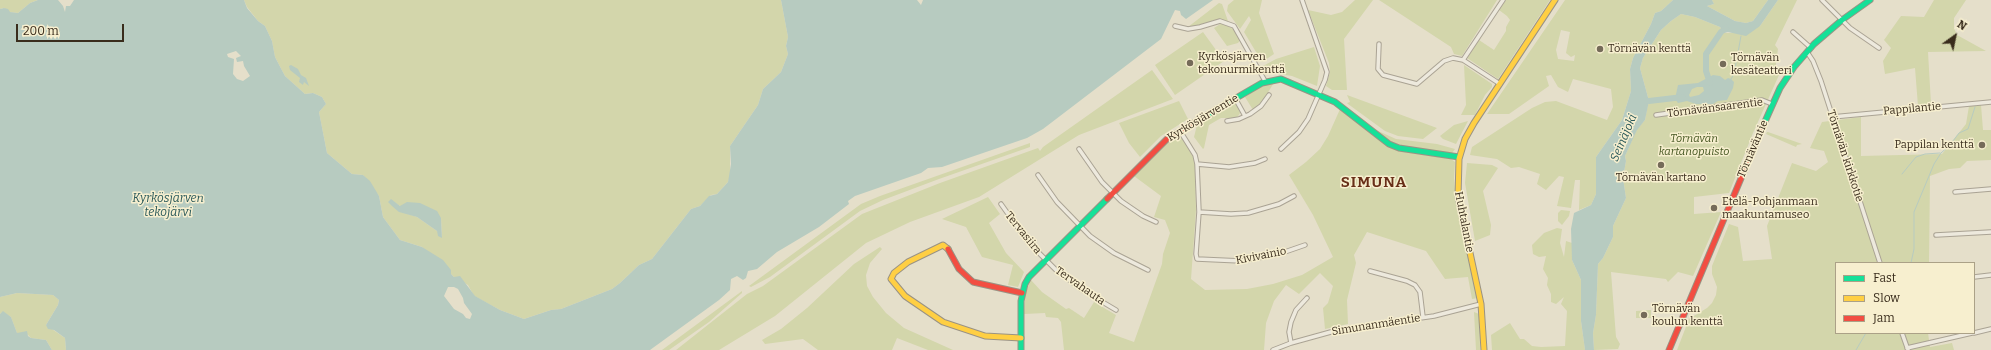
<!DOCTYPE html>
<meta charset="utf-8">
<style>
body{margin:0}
#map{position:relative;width:1991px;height:350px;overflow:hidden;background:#e5dfca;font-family:Bitter,serif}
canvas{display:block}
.legend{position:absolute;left:1835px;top:262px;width:140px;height:72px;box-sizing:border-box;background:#f7efcf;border:1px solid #aba187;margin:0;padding:5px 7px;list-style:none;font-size:12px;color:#392c1c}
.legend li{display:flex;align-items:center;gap:8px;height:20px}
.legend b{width:20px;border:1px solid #aba187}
.north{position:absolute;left:1935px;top:16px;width:40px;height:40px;-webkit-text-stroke:3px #f7efcf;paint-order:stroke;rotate:33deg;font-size:11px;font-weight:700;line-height:16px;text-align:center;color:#392c1c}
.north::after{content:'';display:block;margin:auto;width:14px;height:18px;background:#392c1c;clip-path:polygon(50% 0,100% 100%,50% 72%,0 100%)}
.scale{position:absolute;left:16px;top:24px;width:108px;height:18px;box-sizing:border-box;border:2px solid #392c1c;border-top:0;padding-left:5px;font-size:12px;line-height:14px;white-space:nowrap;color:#392c1c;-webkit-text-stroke:3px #f7efcf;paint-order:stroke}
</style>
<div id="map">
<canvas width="1991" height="350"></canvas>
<ul class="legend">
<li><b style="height:5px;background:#16e098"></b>Fast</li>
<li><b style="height:5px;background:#ffcf43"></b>Slow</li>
<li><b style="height:5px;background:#f24e42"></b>Jam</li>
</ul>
<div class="north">N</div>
<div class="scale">200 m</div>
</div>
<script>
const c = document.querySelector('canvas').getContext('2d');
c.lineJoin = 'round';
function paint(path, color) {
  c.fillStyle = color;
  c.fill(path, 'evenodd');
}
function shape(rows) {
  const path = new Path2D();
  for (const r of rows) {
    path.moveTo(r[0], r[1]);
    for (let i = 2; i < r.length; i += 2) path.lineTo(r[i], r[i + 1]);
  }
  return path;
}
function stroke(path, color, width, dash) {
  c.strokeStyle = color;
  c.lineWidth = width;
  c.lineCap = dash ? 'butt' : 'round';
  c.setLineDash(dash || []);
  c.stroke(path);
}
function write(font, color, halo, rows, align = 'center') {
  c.font = font + ' Bitter,serif';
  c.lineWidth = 3;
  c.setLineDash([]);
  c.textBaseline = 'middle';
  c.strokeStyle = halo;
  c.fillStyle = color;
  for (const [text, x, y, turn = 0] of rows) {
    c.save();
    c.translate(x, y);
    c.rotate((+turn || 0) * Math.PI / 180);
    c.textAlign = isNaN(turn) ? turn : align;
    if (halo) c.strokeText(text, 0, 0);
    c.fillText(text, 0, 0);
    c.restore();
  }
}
paint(shape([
 [0,0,38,0,30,3,18,13,9,12,4,8,0,9],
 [244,0,781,0,788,37,786,46,788,54,781,72,763,89,758,105,730,146,730,176,728,182,717,194,711,195,700,206,691,209,652,259,639,265,620,283,612,289,561,309,551,310,524,319,500,310,474,296,468,285,454,277,422,247,400,240,383,217,379,196,363,175,352,174,327,153,319,112,326,104,322,97,313,93,305,94,285,76,275,57,272,41,265,26,258,21,247,7],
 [392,201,400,206,441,218,442,237,437,231,417,217,408,214,389,202],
 [1234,0,1262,0,1259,13,1274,54,1262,62,1244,32,1251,20,1249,16,1240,29,1227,11,1228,5],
 [1355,0,1373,0,1344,39,1347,90,1332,90,1326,86,1330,72,1329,63,1308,10,1331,15,1342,12],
 [1379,0,1497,0,1462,56,1454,54,1451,47],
 [1506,0,1550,0,1498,79,1467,58,1479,40,1494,50,1506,31,1506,27,1510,20,1507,16,1499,10],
 [1565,0,1673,0,1661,11,1655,13,1651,24,1633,58,1630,69,1631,91,1622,120,1596,157,1596,194,1591,205,1579,210,1580,180,1575,180,1571,208,1557,206,1564,177,1559,176,1546,190,1537,184,1540,174,1519,167,1511,168,1497,159,1470,155,1472,147,1532,108,1545,102,1556,101,1607,120,1613,107,1611,89,1573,79,1568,92,1558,87,1551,75,1546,76,1549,86,1509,114,1487,114],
 [1561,30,1570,32,1566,53,1571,57,1575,55,1574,61,1558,59,1556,50],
 [1712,0,1768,0,1753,21,1746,23,1735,21,1707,6,1714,4],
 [1778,0,1797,0,1775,45,1778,49,1775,71,1779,75,1753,133,1729,193,1694,197,1694,214,1721,212,1693,276,1678,272,1668,282,1666,279,1611,272,1616,337,1620,344,1618,349,1594,350,1593,333,1596,315,1598,264,1603,258,1613,237,1613,226,1626,198,1623,178,1626,161,1625,156,1637,129,1645,120,1647,109,1649,101,1640,68,1643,58,1661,30,1671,21,1681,14,1695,17,1720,27,1724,33,1734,33,1760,26],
 [1934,0,1966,0,1954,18,1954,28,1957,35,1986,51,1928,52,1931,104,1918,106,1915,68,1885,74,1883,61,1891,48,1884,40,1901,16,1924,17],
 [1219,3,1222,4,1228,21,1214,20,1201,26,1188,27],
 [1222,23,1235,30,1240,40,1238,43,1227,46,1214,28],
 [1203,32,1224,61,1175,95,1155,65],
 [1314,47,1320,66,1317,86,1292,76,1266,72,1263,66,1276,59],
 [1464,65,1492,84,1492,87,1485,95,1475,115,1461,115,1466,105],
 [1152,70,1173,99,1079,135,979,197,910,222,866,243,775,316,719,350,676,350,747,294,763,286,862,214,940,183,1038,148,1040,151,1043,147],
 [1275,81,1262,102,1253,110,1245,97,1262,86],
 [1347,95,1437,128,1423,139,1398,136,1385,131,1348,104,1347,103,1350,102],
 [1179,101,1188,119,1161,136,1140,157,1129,143,1119,123],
 [1233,103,1236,104,1239,108,1240,113,1237,118,1221,118,1209,125,1204,148,1203,149,1194,137,1197,125],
 [1981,105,1983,130,1991,130,1991,160,1967,161,1960,168,1949,169,1930,176,1929,263,1836,263,1836,333,1928,333,1930,347,1952,343,1954,350,1677,350,1689,319,1707,308,1712,303,1716,295,1717,287,1712,274,1712,266,1729,224,1738,227,1743,261,1772,259,1767,226,1792,163,1816,171,1828,162,1824,151,1810,148,1822,122,1861,117,1861,156,1942,154,1966,124,1969,106],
 [1341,107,1386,145,1399,151,1451,159,1455,162,1454,178,1456,203,1478,298,1472,299,1468,277,1445,279,1426,251,1367,232,1354,255,1356,263,1347,300,1348,324,1325,329,1323,308,1328,303,1333,286,1320,273,1299,294,1286,285,1274,301,1266,323,1264,350,1064,350,1061,322,1058,318,1046,317,1045,313,1024,314,1025,294,1031,280,1042,292,1066,309,1069,308,1084,318,1094,302,1116,315,1109,333,1134,342,1162,264,1163,254,1170,233,1165,220,1154,217,1161,196,1134,176,1165,144,1178,135,1181,136,1195,160,1196,210,1191,279,1205,290,1247,289,1273,284,1302,275,1333,257,1313,215,1289,175,1306,162,1320,149,1328,136],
 [1468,121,1456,144,1443,139,1440,136,1454,125],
 [1376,130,1396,139,1437,144,1455,149,1452,153,1448,154,1400,145,1386,139],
 [1767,132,1768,132,1802,144,1797,145,1796,147,1766,134],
 [1030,143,1030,147,939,179,883,200,860,211,770,277,751,287,749,286,861,204,880,196],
 [1467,163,1492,165,1498,168,1483,191,1491,225,1490,235,1475,241,1465,183],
 [988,197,1000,214,989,223,1006,253,1024,272,1018,287,1008,285,1013,265,982,257,966,227,942,219],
 [1561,210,1570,211,1569,216,1562,225,1558,221,1558,213],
 [1557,228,1562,229,1560,243,1564,257,1566,241,1572,243,1572,260,1581,280,1581,321,1585,350,1492,350,1491,335,1510,323,1520,339,1524,339,1532,346,1541,347,1565,346,1567,311,1561,304,1564,297,1556,304,1551,302,1551,294,1547,285,1548,278,1543,269,1546,256,1539,257,1533,254,1532,245,1544,233],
 [880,247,882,249,870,263,866,275,867,286,873,297,886,313,904,328,953,350,928,350,897,338,892,350,818,350,803,339,765,344,762,340,781,329,807,308,854,264],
 [742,291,742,293,709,322,669,350,662,350],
 [17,293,53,295,59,300,58,305,46,325,65,338,66,350,52,350,46,340,31,338,27,334,17,333,11,317,3,312,0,314,0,297],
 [1651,310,1651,318,1636,318,1636,311],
 [1474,312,1479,314,1480,350,1476,350]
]), '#d3d6ab');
paint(shape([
 [38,0,58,0,63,6,65,12,66,6,70,6,74,0,244,0,247,8,258,21,265,26,272,41,275,57,285,76,305,94,313,93,322,97,326,104,319,112,327,153,352,174,363,175,370,181,379,196,383,217,400,240,422,247,443,260,451,270,451,274,454,277,460,276,475,296,500,310,524,319,551,310,561,309,612,289,620,283,639,265,652,259,691,209,700,206,709,196,717,194,728,182,731,164,730,146,758,105,763,89,781,72,788,54,786,46,788,37,781,0,917,0,921,5,923,0,1213,0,1186,19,1181,15,1180,11,1175,10,1161,39,1043,129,1027,138,942,167,928,168,921,173,855,196,848,201,849,204,819,227,777,252,757,269,748,271,746,278,743,280,737,276,731,279,730,290,719,300,650,350,66,350,65,338,54,330,48,329,46,325,58,305,59,300,53,295,17,293,0,297,0,9,4,8,8,9,10,12,18,13,30,3],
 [236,51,241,56,236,58,237,62,243,61,244,66,250,76,243,81,237,79,233,74,234,59,228,57,227,54],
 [448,287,454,287,458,289,463,298,464,303,472,314,470,319,466,318,463,314,454,309,444,296],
 [1673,0,1712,0,1714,4,1707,6,1735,21,1746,23,1753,21,1768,0,1778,0,1760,26,1746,36,1728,32,1724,33,1720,27,1695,17,1681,14,1671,21,1661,30,1643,58,1640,68,1649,101,1645,120,1637,130,1625,156,1626,161,1623,178,1626,198,1613,226,1613,237,1603,258,1598,264,1596,315,1593,333,1594,350,1585,350,1581,321,1581,280,1572,260,1571,229,1574,213,1591,205,1596,194,1596,157,1622,120,1631,91,1630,69,1633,58,1651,24,1655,13,1661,11],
 [291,65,298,69,301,75,306,78,309,86,304,82,303,85,299,82,300,78,290,70,289,66],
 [1713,75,1720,76,1725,80,1728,78,1731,79,1734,82,1733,88,1727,100,1718,101,1713,104,1696,104,1687,101,1678,103,1675,99,1678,85,1698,83],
 [1697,87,1703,87,1704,91,1699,95,1690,97,1689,95,1692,89],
 [391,199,400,206,407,202,420,203,437,211,441,218,442,238,438,236,437,231,417,217,399,212,392,206,388,202],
 [3,311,11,317,17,333,27,331,28,336,31,338,46,340,52,350,0,350,0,314]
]), '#b7cbc0');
stroke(shape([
 [1731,79,1734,74,1741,36],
 [1902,174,1916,157,1925,154,1940,153],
 [1911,263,1914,249,1914,212,1934,164,1941,153,1950,145,1959,133,1968,129,1975,107],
 [1856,350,1866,333]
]), '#b7cbc0', 1);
stroke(shape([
 [1710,83,1706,71,1706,54,1721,32,1726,28],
 [1649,101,1683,97]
]), '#b7cbc0', 6);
const street = shape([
 [1822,0,1850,28,1879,48],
 [1175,26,1188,29,1200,27,1220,21,1234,26,1265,81],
 [1793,32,1811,48],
 [1379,44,1378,69,1383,75,1417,84,1444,61,1453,58,1463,60,1500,84],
 [1807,52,1813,61,1821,81,1880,263],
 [1463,60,1503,0],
 [1235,98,1245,116],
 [1656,115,1762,100,1772,104],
 [1832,117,1991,102],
 [1227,121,1239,119,1250,114,1261,106,1269,95],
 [1180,131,1195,155,1197,164,1199,212,1196,254,1197,259,1241,261,1279,254,1305,245],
 [1079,149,1102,182,1121,201,1143,216,1156,222],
 [1281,149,1299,132,1308,119,1325,80,1327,72,1302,0],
 [1197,164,1229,167,1255,163,1265,159],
 [1038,175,1057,202,1090,236,1114,253,1148,270],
 [1955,192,1991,189],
 [1001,204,1028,242,1056,270,1084,291,1116,310],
 [1199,212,1231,214,1248,213,1279,204,1294,196],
 [1936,235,1991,232],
 [1370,271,1407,281,1415,285,1420,292,1423,317],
 [1974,277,1991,275],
 [1902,333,1908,350],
 [1974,333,1991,329],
 [1291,343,1289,332,1291,322,1296,310,1307,298],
 [1907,348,1972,333],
 [1273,350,1291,343,1338,330,1434,316,1481,304]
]);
const fast = shape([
 [1207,115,1262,83,1281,79,1335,102,1389,144,1399,148,1459,157],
 [1763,126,1780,88,1794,67,1814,44,1842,20,1870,0],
 [1021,350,1021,301,1025,284,1029,277,1107,199]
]);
const slow = shape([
 [948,249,943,245,908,262,894,273,891,279,905,296,943,322,985,336,1021,338],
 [1484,350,1481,304,1458,197,1459,159,1465,139,1474,123,1555,0]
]);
const jam = shape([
 [1107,199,1167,139,1207,115],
 [948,249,959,269,973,282,1022,293],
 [1669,350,1763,126]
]);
stroke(street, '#aaa394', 5.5);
stroke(fast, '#9a9384', 7);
stroke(slow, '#9a9384', 7);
stroke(jam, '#9a9384', 7);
stroke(street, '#ede9dd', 3.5);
stroke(fast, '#16e098', 5);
stroke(slow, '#ffcf43', 5);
stroke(jam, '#f24e42', 5);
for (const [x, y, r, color] of [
 [1600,49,4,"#756b59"],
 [1190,63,4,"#756b59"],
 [1723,64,4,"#756b59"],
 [1982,145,4,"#756b59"],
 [1661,165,4,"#756b59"],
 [1714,208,4,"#756b59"],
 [1644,315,4,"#756b59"]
]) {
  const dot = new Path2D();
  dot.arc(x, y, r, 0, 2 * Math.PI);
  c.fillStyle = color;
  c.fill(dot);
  stroke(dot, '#f7efcf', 1.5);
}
write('11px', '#392c1c', '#f7efcf', [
 ["Törnävän kenttä",1608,49],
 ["Kyrkösjärven",1198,57],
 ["tekonurmikenttä",1198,70],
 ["Törnävän",1731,58],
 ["kesäteatteri",1731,71],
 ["Pappilan kenttä",1974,145,"right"],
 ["Törnävän kartano",1661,178,"center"],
 ["Etelä-Pohjanmaan",1722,202],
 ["maakuntamuseo",1722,215],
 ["Törnävän",1652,309],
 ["koulun kenttä",1652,322]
], 'left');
write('11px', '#392c1c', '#f7efcf', [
 ["Törnävänsaarentie",1715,108,-7],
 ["Pappilantie",1912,109,-5],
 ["Kyrkösjärventie",1203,118,-31],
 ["Törnäväntie",1753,149,-67],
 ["Törnävän kirkkotie",1845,156,72],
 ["Huhtalantie",1464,222,79],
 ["Tervasiira",1023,233,51],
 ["Kivivainio",1261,256,-11],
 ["Tervahauta",1080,286,35],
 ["Simunanmäentie",1376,325,-9]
]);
write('italic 11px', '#455621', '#f7efcf', [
 ["Törnävän",1694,139],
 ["kartanopuisto",1694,152]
]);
write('italic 12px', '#2a595a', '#f7efcf', [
 ["Seinäjoki",1624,138,-67],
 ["Kyrkösjärven",168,199],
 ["tekojärvi",168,213]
]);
c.letterSpacing = '1px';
write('bold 15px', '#682f18', '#f7efcf', [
 ["SIMUNA",1374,183]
]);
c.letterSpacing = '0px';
</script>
